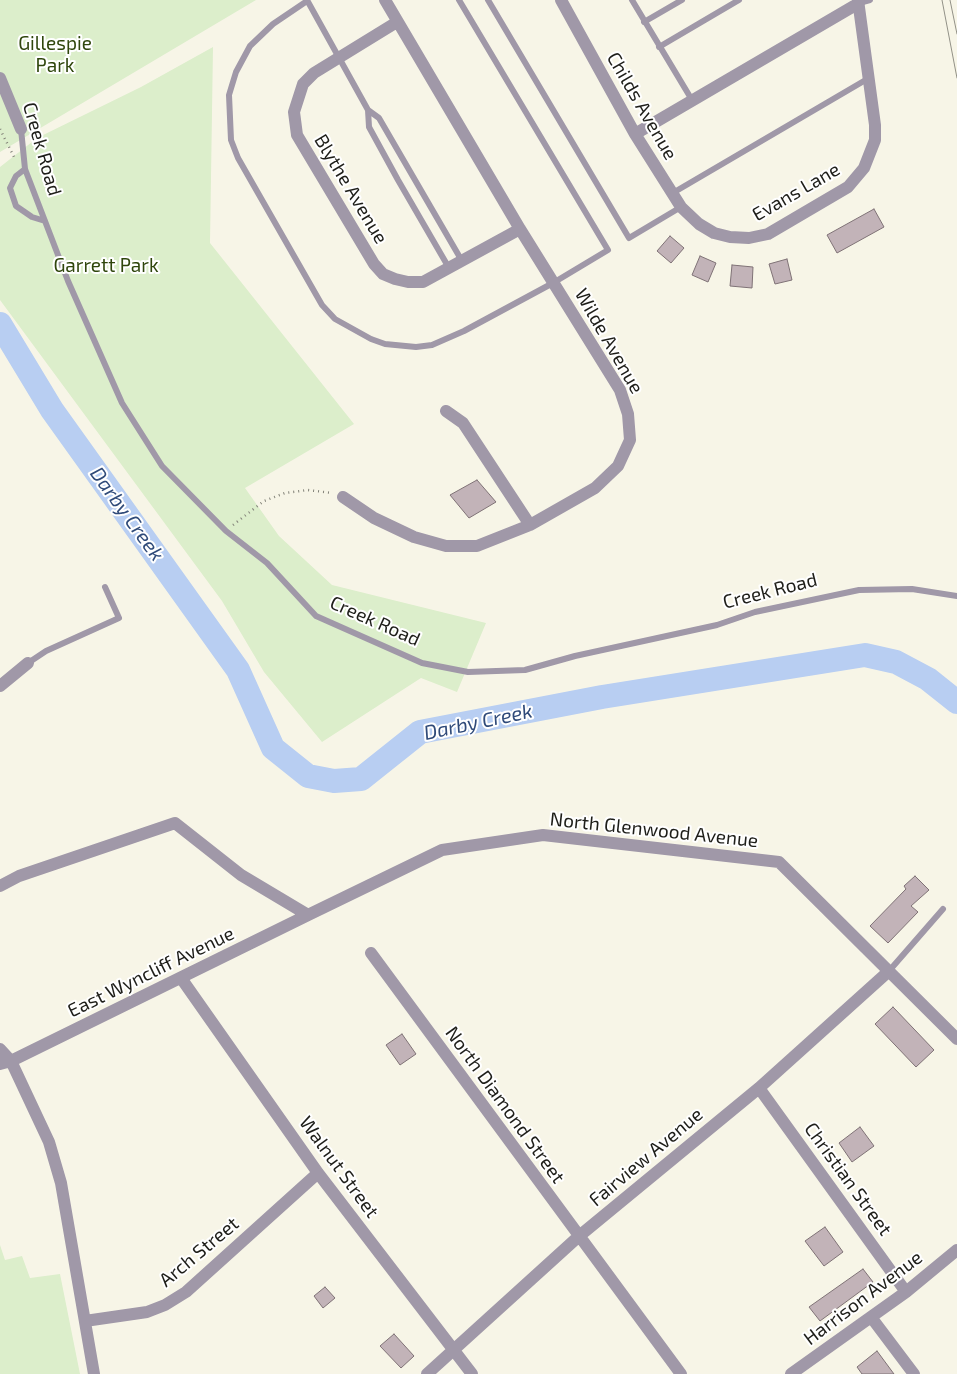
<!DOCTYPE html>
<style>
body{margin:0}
canvas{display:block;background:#f7f5e7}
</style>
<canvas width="957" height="1374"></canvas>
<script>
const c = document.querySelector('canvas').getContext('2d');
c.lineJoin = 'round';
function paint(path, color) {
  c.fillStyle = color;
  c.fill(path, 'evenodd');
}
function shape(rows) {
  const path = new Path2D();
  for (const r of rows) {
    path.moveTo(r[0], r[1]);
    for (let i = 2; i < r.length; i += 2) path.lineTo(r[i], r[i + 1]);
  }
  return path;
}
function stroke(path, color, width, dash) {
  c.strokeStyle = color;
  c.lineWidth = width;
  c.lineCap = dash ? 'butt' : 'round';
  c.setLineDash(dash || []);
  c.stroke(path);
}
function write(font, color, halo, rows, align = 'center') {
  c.font = font + ' "Exo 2",sans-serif';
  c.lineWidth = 4;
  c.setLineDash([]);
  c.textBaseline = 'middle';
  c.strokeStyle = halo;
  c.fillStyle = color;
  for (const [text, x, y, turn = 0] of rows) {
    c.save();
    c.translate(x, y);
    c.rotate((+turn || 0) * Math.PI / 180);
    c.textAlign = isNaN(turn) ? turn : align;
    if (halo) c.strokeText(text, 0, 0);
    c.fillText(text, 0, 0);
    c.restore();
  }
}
paint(shape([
 [0,0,256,0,0,152],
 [213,47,210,243,354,424,245,488,279,536,332,585,486,623,457,692,421,678,322,742,264,672,222,601,0,300,0,167,37,138,141,87],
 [0,1245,5,1260,22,1256,30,1278,60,1274,80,1374,0,1374]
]), '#dceecb');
stroke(shape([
 [0,324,52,410,238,670,273,748,308,776,334,781,361,779,420,732,602,697,865,655,896,662,928,679,957,702]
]), '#b8cef2', 24);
const building = shape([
 [874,209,884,227,837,253,827,235,874,209],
 [670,236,684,248,671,263,657,251,670,236],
 [700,256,716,263,708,282,692,275,700,256],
 [787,259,792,280,775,284,769,264,787,259],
 [732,265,753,267,752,288,730,286,732,265],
 [477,480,496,502,469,518,450,495,477,480],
 [915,876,929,890,911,906,918,912,888,943,870,926,906,889,904,886,915,876],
 [893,1007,934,1050,916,1067,875,1024,893,1007],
 [402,1034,416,1054,400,1065,386,1045,402,1034],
 [860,1127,874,1146,852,1162,839,1143,860,1127],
 [825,1227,843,1252,824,1266,805,1241,825,1227],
 [863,1269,873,1282,820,1321,809,1307,863,1269],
 [325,1287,335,1298,323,1308,314,1296,325,1287],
 [394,1334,414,1356,401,1368,380,1346,394,1334],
 [877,1351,894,1374,862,1374,857,1367,877,1351]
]);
paint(building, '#c2b3b8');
stroke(building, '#7f7276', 1);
stroke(shape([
 [0,129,14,157],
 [233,525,264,501,285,493,308,490,332,493]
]), '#828278', 2.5, [1, 4]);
stroke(shape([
 [307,0,368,110,369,127,398,180,449,268],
 [488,0,629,238,681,207],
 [632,0,692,100],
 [307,1,273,24,250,46,236,72,229,95,231,140,238,158,322,305,335,319,371,339,385,344,416,347,432,345,464,331,553,283,608,250,459,0],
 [859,3,870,0],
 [644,22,682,0],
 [659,47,739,0],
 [368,110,379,118,462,261],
 [21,129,25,169,68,281,122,403,162,466,226,531,267,563,316,616,422,663,468,672,525,670,575,656,717,625,755,612,859,590,912,589,957,596],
 [25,169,16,176,10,188,16,206,32,217,45,221],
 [671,194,869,78],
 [28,663,46,651,119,618,105,587],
 [889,971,943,909]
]), '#a098a8', 6);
stroke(shape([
 [561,0,635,134,681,207,699,224,714,233,730,237,749,238,768,234,848,187,864,168,875,140,875,125,858,0],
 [397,22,314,73,303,84,294,112,297,135,374,264,383,274,395,279,408,282,423,282,520,229],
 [0,78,21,129],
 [635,134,859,3],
 [446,411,463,423,530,525],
 [343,497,374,518,414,537,446,546,477,546,530,525,595,488,618,466,630,440,628,414,620,390,520,229,385,0],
 [0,686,28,663],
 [0,886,19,876,175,823,241,875,308,915,442,850,543,835,779,862,957,1039],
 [371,953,681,1374],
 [181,978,318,1173,472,1374],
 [0,1049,11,1061,49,1142,61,1183,94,1374],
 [0,1064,11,1061,308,915],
 [759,1088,906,1292],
 [871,1317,914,1374],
 [85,1321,147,1312,165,1305,186,1292,318,1173],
 [427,1374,578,1237,759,1088,889,971],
 [791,1374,906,1292,957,1250]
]), '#a098a8', 12);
stroke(shape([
 [942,0,957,78],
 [950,0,957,34]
]), '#929187', 1);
write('19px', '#2f460c', '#fff', [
 ["Gillespie",55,44],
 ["Park",55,66],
 ["Garrett Park",106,266]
]);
write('19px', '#1e1e19', '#fff', [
 ["Childs Avenue",642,106,60],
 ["Creek Road",42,149,74],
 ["Blythe Avenue",351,189,59],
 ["Evans Lane",796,192,-30],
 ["Wilde Avenue",609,341,60],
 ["Creek Road",770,591,-14],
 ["Creek Road",375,621,24],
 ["North Glenwood Avenue",654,830,6],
 ["East Wyncliff Avenue",151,972,-26],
 ["North Diamond Street",505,1105,54],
 ["Fairview Avenue",646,1157,-40],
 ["Walnut Street",339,1167,54],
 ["Christian Street",848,1179,54],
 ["Arch Street",199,1252,-40],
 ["Harrison Avenue",863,1298,-37]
]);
write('italic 20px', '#2f4a79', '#fff', [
 ["Darby Creek",127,514,54],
 ["Darby Creek",478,722,-12]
]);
</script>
